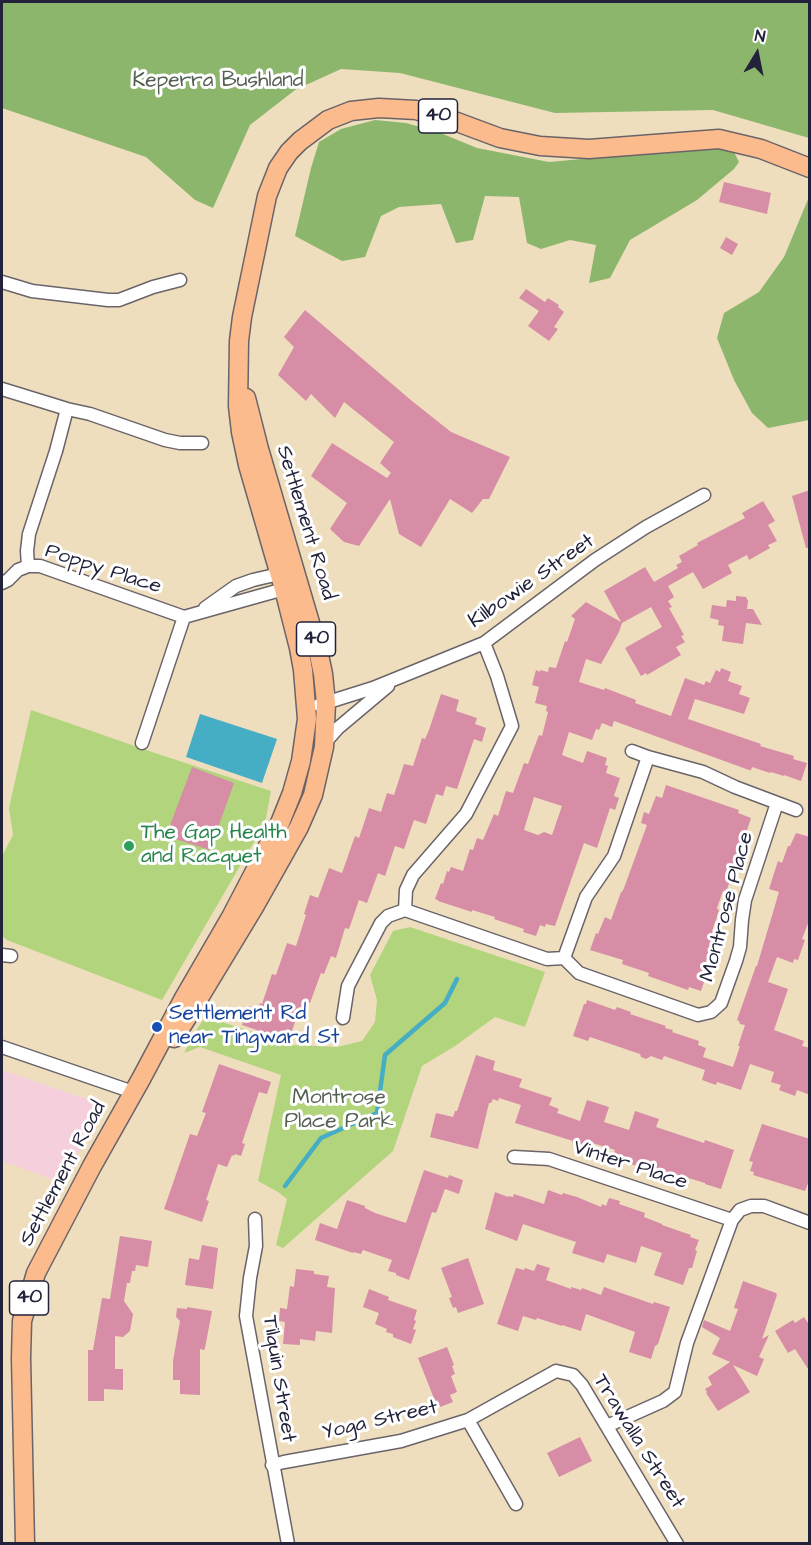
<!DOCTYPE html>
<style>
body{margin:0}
#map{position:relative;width:811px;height:1545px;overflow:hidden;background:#efdebe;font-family:"Architects Daughter",sans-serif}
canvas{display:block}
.frame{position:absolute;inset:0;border:3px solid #22223b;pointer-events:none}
.north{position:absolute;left:727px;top:24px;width:60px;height:60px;-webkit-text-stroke:4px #fff;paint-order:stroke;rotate:10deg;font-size:16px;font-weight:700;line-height:24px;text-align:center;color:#22223b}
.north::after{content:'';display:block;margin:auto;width:21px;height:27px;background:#22223b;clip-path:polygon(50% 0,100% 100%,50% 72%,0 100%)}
</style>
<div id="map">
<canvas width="811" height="1545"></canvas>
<div class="frame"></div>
<div class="north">N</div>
</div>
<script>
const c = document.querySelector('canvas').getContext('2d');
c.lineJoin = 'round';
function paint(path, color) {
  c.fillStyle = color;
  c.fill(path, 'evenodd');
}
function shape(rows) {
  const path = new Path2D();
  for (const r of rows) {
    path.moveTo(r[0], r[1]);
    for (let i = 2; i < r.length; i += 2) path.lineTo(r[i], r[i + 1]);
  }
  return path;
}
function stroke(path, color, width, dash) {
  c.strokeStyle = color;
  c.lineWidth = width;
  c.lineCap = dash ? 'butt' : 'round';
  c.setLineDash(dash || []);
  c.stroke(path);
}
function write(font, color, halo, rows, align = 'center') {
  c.font = font + ' "Architects Daughter",sans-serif';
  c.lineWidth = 6;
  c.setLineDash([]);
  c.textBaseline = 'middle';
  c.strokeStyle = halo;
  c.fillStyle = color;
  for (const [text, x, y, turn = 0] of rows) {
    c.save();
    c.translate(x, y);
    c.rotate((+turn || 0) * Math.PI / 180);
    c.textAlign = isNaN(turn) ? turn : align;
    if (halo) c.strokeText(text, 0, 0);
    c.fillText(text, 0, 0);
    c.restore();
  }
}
paint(shape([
 [2,1070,90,1100,97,1105,98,1111,96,1118,62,1183,2,1161]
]), '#f5cfdb');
paint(shape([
 [31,710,155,753,271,791,265,823,162,1000,7,940,2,936,2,856,13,835,9,808],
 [410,927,545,972,525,1027,495,1017,455,1046,422,1066,393,1151,283,1248,276,1245,287,1199,278,1192,258,1181,281,1075,200,1047,184,1053,197,1029,211,1008,213,1019,292,1045,337,1047,362,1041,375,1022,377,1000,370,975,393,931]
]), '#b1d47d');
paint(shape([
 [2,2,809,2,809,138,713,110,555,113,400,73,341,69,295,90,250,125,213,208,195,200,146,157,2,108],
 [375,120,406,123,438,132,477,148,549,162,668,151,732,148,739,162,734,169,697,200,630,240,610,278,589,283,596,245,570,240,541,249,527,243,519,197,485,196,473,240,456,243,441,204,399,207,381,216,365,257,342,261,295,236,311,168,319,142,341,129],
 [809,197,809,420,768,428,752,413,734,380,717,338,724,313,759,292,784,257]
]), '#8cb66c');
paint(shape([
 [200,714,277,739,262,783,186,757]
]), '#45adc4');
stroke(shape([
 [285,1186,321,1138,377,1113,385,1055,445,1003,457,979]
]), '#45adc4', 4.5);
paint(shape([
 [724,182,771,193,767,214,719,202],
 [726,237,738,244,732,255,720,248],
 [526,289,545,302,548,298,559,305,558,307,564,312,554,327,558,329,549,341,528,326,539,311,519,298],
 [305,310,412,401,451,432,510,457,489,499,483,499,472,513,450,499,421,547,399,534,390,499,359,546,344,542,330,529,347,503,311,476,332,443,387,478,391,473,380,463,394,442,344,402,335,418,311,394,306,401,278,375,294,347,284,337],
 [810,490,810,547,806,548,792,496],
 [763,501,775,521,768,525,777,541,768,545,770,548,749,560,747,555,728,565,732,573,703,589,693,572,668,586,674,597,668,601,672,607,669,608,684,635,681,636,685,642,676,647,681,655,647,675,646,673,641,676,625,648,662,627,651,607,622,623,619,632,601,664,586,659,579,682,604,690,605,688,636,700,635,703,671,716,685,678,704,685,706,681,710,683,716,670,720,672,721,668,731,672,728,681,742,686,739,694,750,698,744,714,695,699,688,719,761,744,760,746,794,756,793,759,807,763,801,781,784,775,784,776,771,772,770,773,752,767,751,770,749,770,614,721,612,727,602,723,599,730,596,729,592,740,569,732,562,755,583,763,587,751,607,758,605,765,608,766,606,773,620,778,614,796,619,798,615,810,610,808,597,848,584,843,555,926,546,924,545,927,540,925,536,936,523,932,524,929,494,919,495,917,472,910,472,912,438,901,438,900,435,899,441,883,443,884,447,871,449,872,451,867,463,871,470,849,473,850,477,838,483,840,494,814,498,816,506,791,513,793,524,763,528,764,539,735,542,736,548,712,546,711,547,706,535,703,539,687,532,685,536,670,540,672,540,670,548,672,549,667,556,668,565,641,567,642,575,619,571,616,586,602,621,622,604,591,645,567,654,582,678,568,676,565,682,562,679,556,698,545,697,543,745,518,742,513],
 [534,797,562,806,552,835,544,832,538,835,524,830],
 [736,596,746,597,748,601,747,609,753,609,762,625,746,623,743,644,722,641,724,626,718,625,719,620,710,618,712,605,726,607,727,600,736,601],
 [441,694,459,700,456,711,477,718,475,724,486,728,482,742,474,739,457,789,446,786,443,796,436,794,426,824,414,820,404,849,395,846,385,876,378,873,367,903,359,900,349,929,345,928,336,958,331,956,324,974,321,973,310,1003,307,1002,304,1013,299,1011,290,1036,288,1035,286,1040,242,1025,249,1006,258,1009,260,1003,262,1004,272,974,276,975,287,943,296,946,306,915,304,914,310,895,318,898,329,868,342,873,355,836,359,838,369,808,381,812,387,793,394,795,404,764,413,766,422,738,425,739,429,730],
 [192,767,234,783,210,850,166,836],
 [666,785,739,810,738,813,751,818,735,867,726,892,723,891,717,908,719,911,712,931,717,933,701,974,706,976,701,991,689,987,688,990,648,976,649,973,622,964,623,960,590,950,596,933,598,934,605,917,611,920,621,892,622,892,624,888,647,825,641,823,644,812,649,814,656,796,662,798],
 [796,833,810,837,810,918,802,939,805,940,798,960,794,959,793,963,777,957,768,982,788,989,774,1030,804,1041,802,1046,810,1048,810,1095,797,1090,795,1096,779,1090,781,1085,771,1082,774,1072,750,1064,741,1090,717,1082,716,1085,702,1080,705,1070,664,1056,662,1060,651,1056,646,1059,641,1057,640,1054,590,1037,588,1041,573,1036,584,1004,586,1004,587,1000,615,1010,617,1007,631,1012,630,1014,666,1026,665,1028,673,1030,672,1032,699,1041,698,1045,706,1048,703,1057,733,1067,740,1046,738,1046,745,1025,740,1024,739,1021,737,1020,756,966,757,966,779,892,769,889,778,861,782,863,788,846,790,846],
 [476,1055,495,1061,493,1070,522,1079,519,1087,552,1098,549,1105,559,1109,557,1113,580,1121,587,1100,609,1107,604,1122,629,1130,635,1111,659,1119,656,1127,704,1143,705,1140,734,1150,721,1189,705,1184,705,1183,672,1173,671,1177,612,1158,615,1150,589,1142,587,1148,572,1143,573,1141,515,1123,521,1105,499,1098,498,1101,493,1099,491,1103,489,1103,478,1149,430,1137,436,1113,453,1117,455,1111,457,1111],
 [219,1064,271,1082,267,1094,259,1092,242,1143,245,1144,241,1156,235,1154,234,1156,232,1155,227,1167,218,1164,206,1200,209,1201,202,1222,164,1209,190,1134,197,1136,206,1113,202,1112],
 [762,1124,810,1139,810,1178,805,1191,753,1175,754,1172,750,1171,753,1162,749,1161],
 [424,1170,448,1178,449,1175,463,1180,459,1194,445,1189,436,1213,432,1212,409,1280,396,1275,396,1273,388,1271,392,1260,363,1250,361,1254,353,1252,353,1253,315,1240,320,1223,337,1229,347,1200,365,1206,365,1208,375,1213,406,1223],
 [548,1190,562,1195,563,1193,577,1197,601,1207,602,1204,606,1206,609,1198,620,1201,619,1204,645,1213,644,1217,662,1224,662,1225,691,1235,690,1237,699,1240,695,1250,697,1251,692,1268,689,1268,683,1285,654,1275,662,1253,641,1246,636,1263,607,1254,604,1263,572,1253,576,1242,523,1224,517,1241,485,1229,495,1192,508,1197,508,1196,513,1197,514,1194,544,1204],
 [120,1236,152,1241,148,1267,136,1265,135,1271,132,1271,130,1283,127,1283,124,1301,133,1314,130,1331,123,1337,115,1336,115,1369,123,1369,123,1390,104,1389,104,1401,88,1401,88,1350,93,1350,102,1298,110,1299],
 [202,1245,218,1248,213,1289,185,1285,189,1258,199,1260],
 [468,1258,484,1304,458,1313,456,1307,453,1308,449,1298,452,1297,441,1268],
 [537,1264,550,1268,546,1280,571,1289,571,1287,581,1290,582,1288,601,1295,604,1287,653,1304,654,1302,670,1307,658,1344,655,1346,651,1359,629,1352,635,1332,586,1314,581,1331,562,1325,562,1326,537,1318,536,1320,523,1316,518,1331,497,1324,516,1268,524,1270,525,1268,534,1271],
 [296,1269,314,1271,314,1274,329,1276,327,1287,335,1288,332,1333,316,1331,315,1341,300,1339,300,1345,283,1344,285,1322,279,1321,280,1308,287,1309,290,1286,294,1287],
 [743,1281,776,1293,777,1295,762,1339,769,1335,759,1357,764,1359,757,1376,733,1365,750,1392,718,1411,706,1393,707,1392,705,1389,712,1385,708,1377,730,1362,712,1354,720,1338,702,1327,704,1320,730,1331,738,1309,734,1308],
 [369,1289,389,1297,388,1300,417,1310,414,1320,416,1321,413,1329,416,1330,411,1344,393,1337,393,1334,386,1332,387,1329,375,1324,379,1313,363,1307],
 [187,1307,212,1311,205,1348,204,1350,200,1349,200,1395,180,1394,180,1380,173,1380,173,1361,180,1321,176,1317,177,1308,187,1309],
 [804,1317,810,1326,810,1372,795,1349,788,1353,775,1331,793,1320,795,1323],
 [447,1347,454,1365,452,1366,455,1374,451,1376,457,1392,450,1395,453,1402,440,1407,437,1400,435,1401,418,1358],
 [580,1437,592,1461,559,1477,547,1453]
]), '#d68da5');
const minor = shape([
 [2,282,32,291,108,300,119,300,153,287,180,280],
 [2,389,67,409,90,414,165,440,180,443,202,443],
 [28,566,27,551,29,534,56,451,67,409],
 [2,583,8,580,18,570,28,566,40,566,184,617,284,589],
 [205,608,236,586,253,580,279,574],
 [319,705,373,688,484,643,595,560,646,527,704,495],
 [142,743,184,617],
 [324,746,329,738,338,728,388,686],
 [632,751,648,757,703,772,735,787,796,810],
 [405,910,547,959,564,958,579,973,698,1015,711,1012,721,1003,736,961,740,947,742,920,745,900,777,803],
 [2,955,11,956],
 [564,958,586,897,614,856,648,757],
 [343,1018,348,986,381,923,388,916,405,910,406,890,413,875,466,814,512,726,497,676,484,643],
 [2,1047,133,1092],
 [514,1157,549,1159,732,1220],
 [255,1219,256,1246,250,1278,246,1316,288,1544],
 [468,1420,516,1504],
 [607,1426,663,1401,675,1392,687,1343,732,1220,740,1210,751,1206,764,1206,810,1223],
 [272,1465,284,1462,401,1441,468,1420,556,1371,573,1375,582,1385,677,1544]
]);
const primary = shape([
 [174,1038,188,1016,254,907,299,827,313,795,324,747,326,703,323,674,318,650,259,449,246,398],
 [25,1544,21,1358,22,1321,36,1273,92,1166,141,1079,184,998,231,917,280,823,292,793,301,761,307,719,303,670,299,648,284,589,248,465,241,432,238,406,239,341,242,317,267,196,278,168,289,152,300,141,328,120,351,111,379,108,416,110,457,122,500,138,540,146,589,149,719,139,761,149,810,168]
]);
stroke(minor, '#6a6469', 15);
stroke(primary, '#6a6469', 21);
stroke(minor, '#fff', 12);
stroke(primary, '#fbbb8d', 18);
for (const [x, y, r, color] of [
 [129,846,6,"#2e9e5b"],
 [157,1027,6,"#1a4fb4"]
]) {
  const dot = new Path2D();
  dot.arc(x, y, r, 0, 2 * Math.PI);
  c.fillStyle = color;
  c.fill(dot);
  stroke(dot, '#fff', 2);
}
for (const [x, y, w] of [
 [438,116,39],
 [316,639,39],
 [29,1298,39]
]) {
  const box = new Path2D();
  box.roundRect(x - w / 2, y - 17, w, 34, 4.5);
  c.fillStyle = '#fff';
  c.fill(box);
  stroke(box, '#22223b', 1.5);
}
write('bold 20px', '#22223b', null, [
 ["40",438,116],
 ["40",316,639],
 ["40",29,1298]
]);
write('21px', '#546052', '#fff', [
 ["Keperra Bushland",218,82],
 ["Montrose",339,1099],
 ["Place Park",339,1123]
]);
write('21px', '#22223b', '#fff', [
 ["Settlement Road",305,523,73],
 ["Poppy Place",103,570,18],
 ["Kilbowie Street",532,582,-35],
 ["Montrose Place",728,907,-75],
 ["Vinter Place",630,1166,18],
 ["Settlement Road",64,1174,-62],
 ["Tilquin Street",278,1379,81],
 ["Yoga Street",380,1421,-13],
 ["Trawalla Street",638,1442,58]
]);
write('21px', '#27864d', '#fff', [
 ["The Gap Health",141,834],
 ["and Racquet",141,858]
], 'left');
write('21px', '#164399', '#fff', [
 ["Settlement Rd",169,1015],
 ["near Tingward St",169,1039]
], 'left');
</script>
